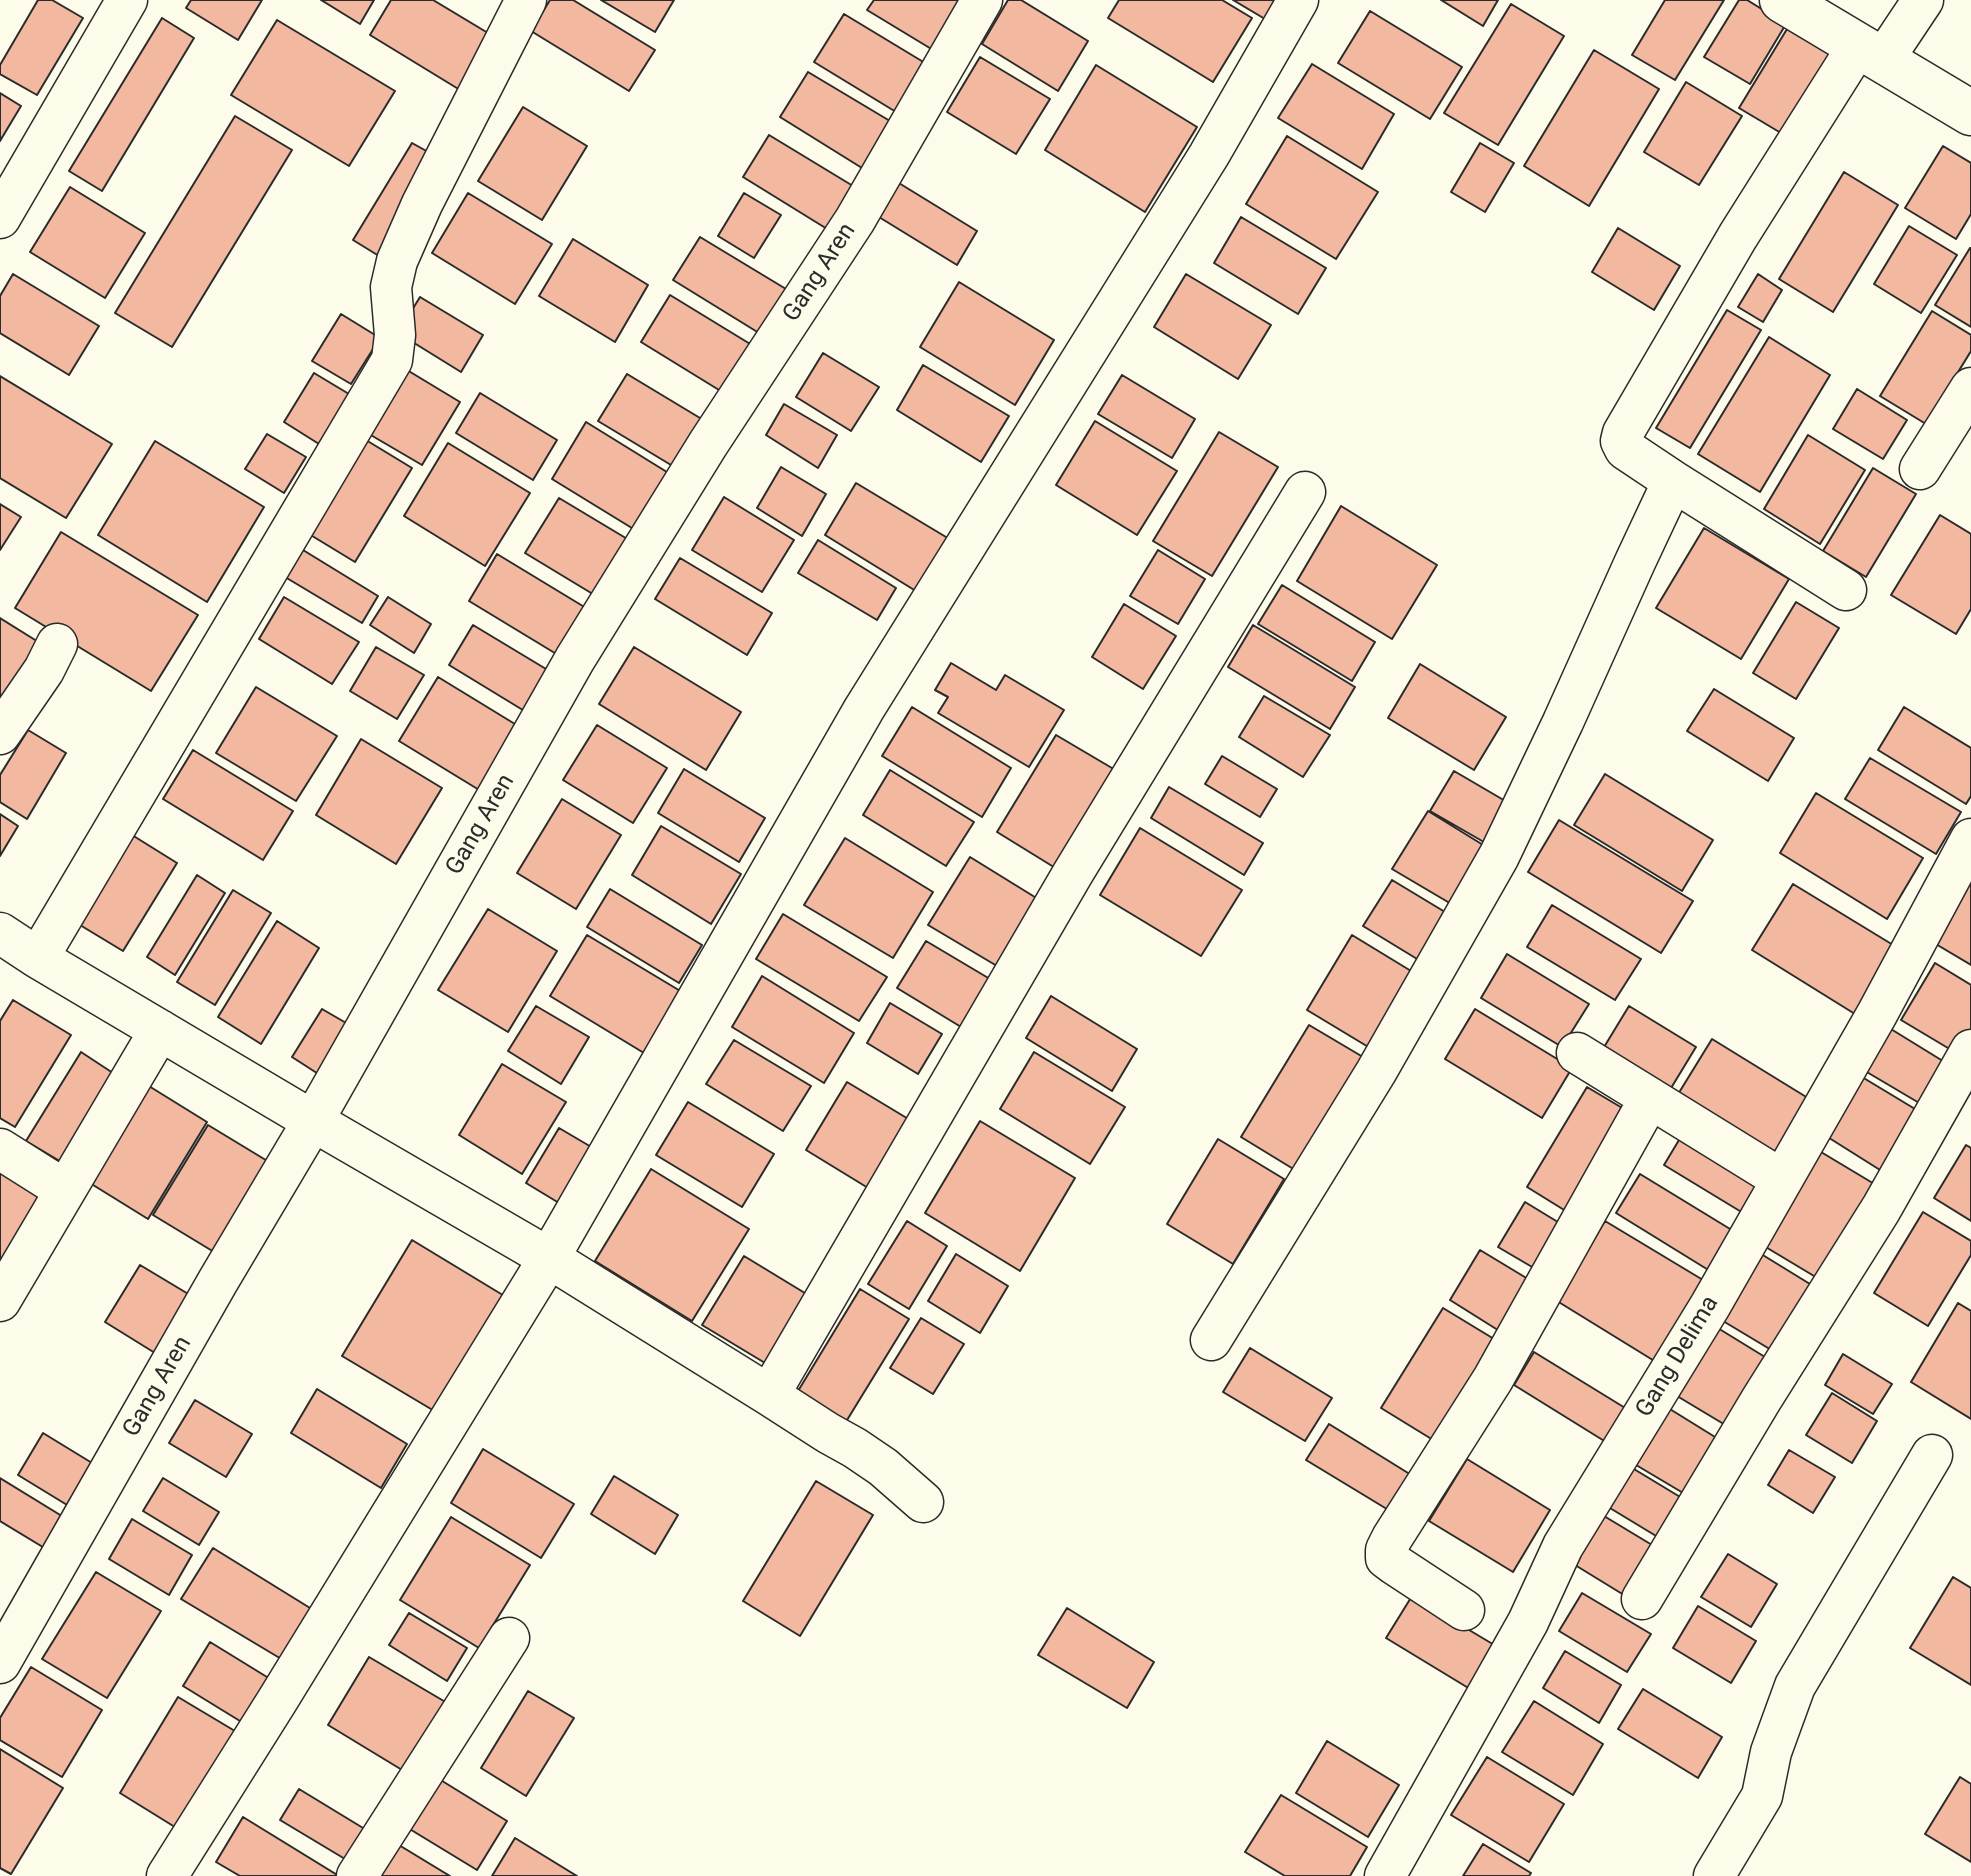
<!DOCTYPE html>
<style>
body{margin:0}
canvas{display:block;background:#fdfbea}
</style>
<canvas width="1971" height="1876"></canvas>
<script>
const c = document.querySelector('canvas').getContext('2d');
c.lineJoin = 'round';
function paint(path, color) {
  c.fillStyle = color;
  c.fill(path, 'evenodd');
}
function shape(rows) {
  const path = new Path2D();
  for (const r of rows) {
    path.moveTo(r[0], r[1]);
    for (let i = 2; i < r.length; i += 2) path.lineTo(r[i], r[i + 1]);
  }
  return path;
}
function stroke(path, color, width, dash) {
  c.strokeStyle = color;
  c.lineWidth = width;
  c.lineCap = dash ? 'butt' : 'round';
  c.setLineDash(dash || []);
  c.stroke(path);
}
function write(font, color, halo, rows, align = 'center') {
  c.font = font + ' Roboto,sans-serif';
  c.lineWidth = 6;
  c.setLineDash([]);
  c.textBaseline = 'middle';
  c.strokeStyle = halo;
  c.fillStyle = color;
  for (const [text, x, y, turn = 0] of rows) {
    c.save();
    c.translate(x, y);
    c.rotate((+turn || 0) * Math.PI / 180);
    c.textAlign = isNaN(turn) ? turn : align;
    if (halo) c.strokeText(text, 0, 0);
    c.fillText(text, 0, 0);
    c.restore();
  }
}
const building = shape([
 [38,0,52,0,83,18,37,95,0,74,0,65,38,0],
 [191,0,262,0,238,40,186,8,191,0],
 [321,0,374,0,360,24,321,0],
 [391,0,433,0,493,36,460,90,370,35,391,0],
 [550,0,573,0,655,50,629,91,531,31,550,0],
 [601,0,674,0,655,32,601,0],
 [874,0,964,0,933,50,867,10,874,0],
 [1008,0,1021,0,1088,41,1058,91,982,44,1008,0],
 [1119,0,1222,0,1252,18,1213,82,1108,18,1119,0],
 [1233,0,1283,0,1270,22,1233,0],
 [1441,0,1498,0,1483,26,1441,0],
 [1665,0,1724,0,1675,80,1632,55,1665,0],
 [1739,0,1747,0,1786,24,1750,84,1704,57,1739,0],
 [1511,4,1564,36,1498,145,1444,113,1511,4],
 [1370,11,1462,67,1430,119,1338,63,1370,11],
 [844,14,930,66,901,115,814,62,844,14],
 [162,18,194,38,102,191,69,171,162,18],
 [277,20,395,91,349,166,231,95,277,20],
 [1787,29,1834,57,1786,136,1739,108,1787,29],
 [1594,50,1659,89,1589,206,1524,166,1594,50],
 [980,57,1050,99,1016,154,947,112,980,57],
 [1312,64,1394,114,1362,169,1278,118,1312,64],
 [1096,65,1197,127,1145,212,1045,150,1096,65],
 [808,72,890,121,862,168,780,117,808,72],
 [1686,82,1742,116,1699,185,1644,152,1686,82],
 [0,93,21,106,0,141,0,93],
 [523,107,587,146,542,220,478,181,523,107],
 [235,116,292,150,172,347,115,313,235,116],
 [769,135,858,189,832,232,743,177,769,135],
 [1287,136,1378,192,1336,259,1246,204,1287,136],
 [412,143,439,158,379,256,353,240,412,143],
 [1480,143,1514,163,1485,212,1451,192,1480,143],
 [1943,146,1971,163,1971,214,1956,239,1905,208,1943,146],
 [1844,172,1898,205,1833,312,1779,279,1844,172],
 [894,180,977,231,957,265,874,214,894,180],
 [70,187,145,233,105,298,30,252,70,187],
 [468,193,552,244,515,304,432,253,468,193],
 [744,193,781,215,754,258,718,236,744,193],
 [1241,217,1326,268,1298,314,1214,263,1241,217],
 [1909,226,1957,255,1921,313,1874,284,1909,226],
 [1618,228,1680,266,1654,310,1592,272,1618,228],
 [700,237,786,289,759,333,673,280,700,237],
 [573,239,648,285,615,342,539,296,573,239],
 [1970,248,1971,249,1971,327,1935,305,1970,248],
 [13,274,99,326,69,375,0,333,0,296,13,274],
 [1186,274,1271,325,1238,379,1154,327,1186,274],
 [1758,274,1782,290,1763,322,1738,307,1758,274],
 [959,282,1054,340,1015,405,920,347,959,282],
 [670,295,760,350,732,398,641,342,670,295],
 [420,297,483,335,461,372,398,333,420,297],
 [1727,310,1761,330,1690,448,1656,428,1727,310],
 [1932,311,1971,335,1971,351,1926,424,1880,396,1932,311],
 [341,314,380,338,351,384,312,361,341,314],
 [1769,337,1830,375,1760,492,1698,454,1769,337],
 [823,353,879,387,851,431,796,397,823,353],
 [923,365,1009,416,981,462,897,410,923,365],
 [407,370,460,402,422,465,369,434,407,370],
 [314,373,349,394,319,444,284,422,314,373],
 [627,374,705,421,676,468,598,421,627,374],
 [1122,375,1195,419,1172,458,1098,414,1122,375],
 [0,376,112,444,66,518,0,478,0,376],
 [1857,389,1907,420,1883,459,1833,429,1857,389],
 [480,393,557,440,533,480,456,433,480,393],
 [784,404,837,435,818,468,766,435,784,404],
 [1095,421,1177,471,1137,535,1056,485,1095,421],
 [586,422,675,477,640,533,552,479,586,422],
 [1219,432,1278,467,1212,576,1153,541,1219,432],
 [267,434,306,457,284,493,245,469,267,434],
 [1808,435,1865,470,1820,544,1764,509,1808,435],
 [361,437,412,468,355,562,304,531,361,437],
 [155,441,264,507,207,602,98,535,155,441],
 [448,443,530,493,485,566,404,516,448,443],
 [781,467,826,494,802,536,757,508,781,467],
 [1873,468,1916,494,1866,577,1823,551,1873,468],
 [856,483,956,543,924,596,825,535,856,483],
 [724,497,794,540,762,592,692,550,724,497],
 [559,498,639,546,606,602,525,553,559,498],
 [0,504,21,517,0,550,0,504],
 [1341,506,1437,565,1392,639,1297,581,1341,506],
 [1940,515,1971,534,1971,609,1956,634,1891,595,1940,515],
 [1704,528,1789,579,1741,659,1656,608,1704,528],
 [61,532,198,615,151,691,15,608,61,532],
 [818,540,896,588,877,620,798,573,818,540],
 [303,550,378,596,362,623,285,577,303,550],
 [1158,550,1205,579,1178,624,1130,596,1158,550],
 [497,554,591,611,563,658,469,601,497,554],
 [680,558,772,613,747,655,655,599,680,558],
 [1282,585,1375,642,1352,681,1258,624,1282,585],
 [284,597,359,642,332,684,259,639,284,597],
 [388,597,431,624,414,653,370,625,388,597],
 [1796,602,1839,628,1796,699,1753,673,1796,602],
 [1124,604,1176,636,1143,689,1092,657,1124,604],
 [0,618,40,643,0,709,0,618],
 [473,625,556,675,531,715,449,665,473,625],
 [1253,625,1355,687,1330,729,1228,667,1253,625],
 [376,647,424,675,397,719,350,691,376,647],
 [634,647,741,712,706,770,599,704,634,647],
 [951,663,996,690,1005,675,1064,710,1029,767,938,713,948,697,935,690,951,663],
 [1420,664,1506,717,1474,770,1388,718,1420,664],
 [438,677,528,732,489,796,399,741,438,677],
 [256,687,337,736,296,801,216,753,256,687],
 [1714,689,1794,738,1768,781,1687,731,1714,689],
 [1264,696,1330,735,1303,777,1239,737,1264,696],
 [912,707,1011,768,982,817,882,756,912,707],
 [1904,707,1971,748,1971,796,1966,804,1878,750,1904,707],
 [597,725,667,768,633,823,563,780,597,725],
 [28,730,66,753,27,819,0,802,0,775,28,730],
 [1056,735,1117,771,1057,869,997,832,1056,735],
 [361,739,442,788,396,864,316,815,361,739],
 [193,750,293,811,263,860,163,799,193,750],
 [1222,756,1277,789,1260,817,1205,784,1222,756],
 [1870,758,1961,812,1936,854,1845,799,1870,758],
 [684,769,765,818,739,862,658,813,684,769],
 [890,770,974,822,946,866,863,815,890,770],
 [1454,771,1519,809,1496,849,1430,811,1454,771],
 [1605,774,1713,840,1682,891,1574,825,1605,774],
 [1169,787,1263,843,1244,875,1151,818,1169,787],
 [1816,793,1923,858,1887,919,1780,853,1816,793],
 [562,799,621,835,576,909,517,873,562,799],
 [1428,811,1488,848,1453,905,1392,869,1428,811],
 [0,814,18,826,0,856,0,814],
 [1559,820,1693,901,1661,953,1528,872,1559,820],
 [661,826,741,874,711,924,632,875,661,826],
 [1140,828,1242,890,1201,956,1100,895,1140,828],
 [124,830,177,863,123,951,70,919,124,830],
 [845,838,933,892,893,958,804,905,845,838],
 [970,857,1038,899,997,966,928,925,970,857],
 [1971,871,1971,965,1929,940,1971,871],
 [197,875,225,893,175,975,147,957,197,875],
 [1392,880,1450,915,1422,962,1363,926,1392,880],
 [1793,884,1903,951,1863,1019,1752,950,1793,884],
 [610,889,702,945,679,983,587,927,610,889],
 [233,890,271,913,215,1005,177,982,233,890],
 [1552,905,1641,959,1615,1000,1527,947,1552,905],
 [488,909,557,951,508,1032,438,990,488,909],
 [783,914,887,977,859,1021,756,959,783,914],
 [277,921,319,948,261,1044,218,1017,277,921],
 [587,935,682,992,644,1053,550,996,587,935],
 [1352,935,1416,974,1370,1048,1307,1010,1352,935],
 [926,941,995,982,966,1030,897,988,926,941],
 [1507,954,1589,1004,1562,1047,1481,998,1507,954],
 [1935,963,1971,985,1971,1031,1958,1054,1901,1020,1935,963],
 [762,976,854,1033,824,1083,732,1027,762,976],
 [1051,996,1137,1049,1112,1091,1026,1038,1051,996],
 [13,1000,71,1035,15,1127,0,1118,0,1021,13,1000],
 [890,1003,942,1034,918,1074,867,1043,890,1003],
 [536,1006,589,1037,561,1084,508,1051,536,1006],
 [1629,1006,1696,1047,1665,1098,1598,1057,1629,1006],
 [322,1009,353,1027,323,1077,292,1057,322,1009],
 [1475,1009,1572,1068,1542,1118,1445,1059,1475,1009],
 [1309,1025,1363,1057,1295,1170,1241,1137,1309,1025],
 [1886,1026,1951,1066,1926,1107,1860,1068,1886,1026],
 [1712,1039,1816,1103,1777,1168,1672,1104,1712,1039],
 [734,1040,811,1086,783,1131,706,1084,734,1040],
 [81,1052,116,1075,63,1163,26,1141,81,1052],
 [1034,1052,1125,1107,1090,1164,1000,1109,1034,1052],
 [502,1064,566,1102,522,1174,459,1135,502,1064],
 [1862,1077,1925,1115,1888,1175,1826,1136,1862,1077],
 [847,1082,915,1123,873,1191,806,1150,847,1082],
 [144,1083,207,1122,148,1219,85,1180,144,1083],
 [1587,1087,1629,1112,1569,1213,1527,1187,1587,1087],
 [688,1102,774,1154,742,1207,656,1155,688,1102],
 [980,1121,1075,1178,1020,1271,925,1213,980,1121],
 [208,1125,274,1165,219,1255,153,1215,208,1125],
 [559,1128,593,1148,559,1203,526,1183,559,1128],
 [1682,1135,1766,1186,1748,1216,1664,1165,1682,1135],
 [1218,1139,1284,1179,1233,1264,1167,1224,1218,1139],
 [1966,1145,1971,1148,1971,1221,1934,1198,1966,1145],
 [1811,1146,1886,1191,1829,1285,1754,1240,1811,1146],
 [651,1169,749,1229,692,1321,595,1261,651,1169],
 [0,1172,41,1197,0,1264,0,1172],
 [1640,1174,1735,1232,1710,1271,1616,1213,1640,1174],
 [1525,1202,1571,1230,1544,1274,1498,1247,1525,1202],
 [1923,1212,1971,1241,1971,1255,1928,1326,1874,1293,1923,1212],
 [907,1221,947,1246,909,1309,868,1284,907,1221],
 [1605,1221,1718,1289,1669,1370,1557,1301,1605,1221],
 [412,1240,511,1300,441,1415,342,1356,412,1240],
 [1753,1249,1823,1292,1783,1357,1713,1315,1753,1249],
 [1480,1250,1533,1282,1501,1332,1450,1300,1480,1250],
 [956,1254,1008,1286,980,1333,928,1301,956,1254],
 [744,1256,818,1301,775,1369,702,1325,744,1256],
 [140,1265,190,1295,155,1353,105,1322,140,1265],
 [860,1289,909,1319,844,1425,795,1396,860,1289],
 [1958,1303,1971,1311,1971,1419,1911,1382,1958,1303],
 [1443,1308,1499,1342,1438,1443,1381,1408,1443,1308],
 [921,1318,964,1344,933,1394,890,1368,921,1318],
 [1708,1322,1778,1365,1737,1432,1667,1390,1708,1322],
 [1250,1348,1332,1398,1305,1441,1223,1392,1250,1348],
 [1534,1352,1635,1414,1614,1447,1514,1385,1534,1352],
 [1843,1354,1892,1384,1873,1414,1825,1385,1843,1354],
 [317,1389,407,1444,381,1488,291,1433,317,1389],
 [1832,1393,1877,1421,1852,1463,1806,1435,1832,1393],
 [195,1400,252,1434,226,1477,169,1443,195,1400],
 [1665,1406,1728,1445,1695,1500,1631,1462,1665,1406],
 [1329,1424,1421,1481,1400,1517,1306,1460,1329,1424],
 [43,1433,97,1466,72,1508,18,1475,43,1433],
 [483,1449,574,1504,541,1558,451,1503,483,1449],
 [1789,1450,1835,1477,1813,1513,1768,1485,1789,1450],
 [1467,1459,1550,1510,1513,1572,1429,1521,1467,1459],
 [1624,1463,1695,1506,1671,1545,1600,1502,1624,1463],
 [614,1476,678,1515,655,1554,591,1514,614,1476],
 [0,1478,70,1521,51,1552,0,1521,0,1478],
 [163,1478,219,1512,199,1545,143,1511,163,1478],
 [816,1481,873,1515,800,1636,743,1601,816,1481],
 [1604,1516,1667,1554,1637,1603,1575,1565,1604,1516],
 [451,1517,530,1565,479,1648,400,1600,451,1517],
 [132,1519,192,1555,169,1595,109,1559,132,1519],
 [213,1548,323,1616,293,1666,181,1599,213,1548],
 [1728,1554,1777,1584,1751,1627,1701,1597,1728,1554],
 [96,1572,161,1611,107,1698,42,1659,96,1572],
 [1953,1577,1971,1588,1971,1685,1910,1648,1953,1577],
 [1582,1593,1651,1634,1627,1672,1559,1631,1582,1593],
 [1412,1596,1496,1646,1470,1689,1386,1638,1412,1596],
 [1698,1606,1756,1641,1731,1683,1673,1648,1698,1606],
 [1067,1608,1154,1662,1127,1708,1038,1655,1067,1608],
 [409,1613,467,1648,447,1681,389,1645,409,1613],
 [210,1642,280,1685,253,1729,183,1686,210,1642],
 [1565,1651,1621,1685,1599,1723,1543,1688,1565,1651],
 [369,1657,454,1707,412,1776,328,1725,369,1657],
 [31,1667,102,1710,62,1777,0,1740,0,1718,31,1667],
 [1643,1689,1722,1737,1698,1778,1618,1729,1643,1689],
 [528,1691,574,1718,526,1796,481,1768,528,1691],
 [178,1697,250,1740,191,1837,120,1793,178,1697],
 [1534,1701,1603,1744,1573,1795,1502,1752,1534,1701],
 [1327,1741,1399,1785,1368,1837,1296,1793,1327,1741],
 [0,1749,63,1788,11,1874,0,1868,0,1749],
 [1487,1757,1564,1804,1529,1862,1451,1815,1487,1757],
 [1960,1777,1971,1784,1971,1862,1925,1834,1960,1777],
 [439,1779,507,1821,477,1870,408,1828,439,1779],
 [299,1789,368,1831,350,1862,280,1820,299,1789],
 [1281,1795,1367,1847,1350,1876,1285,1876,1245,1852,1281,1795],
 [243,1817,339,1876,240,1876,216,1862,243,1817],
 [515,1838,577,1876,492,1876,515,1838],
 [389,1839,450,1876,366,1876,389,1839],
 [1483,1844,1531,1873,1529,1876,1463,1876,1483,1844]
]);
paint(building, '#f2b8a0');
stroke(building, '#2b2b2b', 2);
const minor = shape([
 [1883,60,1923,0],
 [0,218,127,0],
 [1920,469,1971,388],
 [1673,481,1846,590],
 [0,734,44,670,57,644],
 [0,933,38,958,313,1121,549,1258,769,1395,828,1433,855,1448,883,1467,923,1502],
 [38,958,392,360,395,335,391,287,397,261,422,204,526,0],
 [1577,1053,1781,1179],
 [0,1149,65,1190],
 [0,1301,160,1030],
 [1211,1340,1376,1072,1499,856,1563,722,1635,562,1673,481,1625,449,1621,441,1623,433,1738,236,1858,46],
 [769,1395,1073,873,1305,492],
 [1642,1599,1761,1400,1881,1209,1971,1050],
 [1464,1610,1394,1564,1386,1558,1386,1550,1392,1538,1493,1379,1650,1098],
 [0,1663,218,1281,313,1121,575,659,708,444,855,220,982,0],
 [167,1876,277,1701,549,1258,864,709,1209,155,1298,0],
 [357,1876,509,1638],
 [1385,1876,1528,1622,1563,1546,1710,1306,1877,1014,1971,839],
 [1714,1876,1762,1796,1771,1752,1795,1686,1932,1455]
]);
const tertiary = shape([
 [1782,0,1971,113]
]);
stroke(minor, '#2b2b2b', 43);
stroke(tertiary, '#2b2b2b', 47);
stroke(minor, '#fdfbea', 40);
stroke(tertiary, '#fdfbea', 44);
write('24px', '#2b2b2b', '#fdfbea', [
 ["Gang Aren",820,273,-57],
 ["Gang Aren",481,825,-60],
 ["Gang Delima",1678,1357,-59],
 ["Gang Aren",158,1387,-60]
]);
</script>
